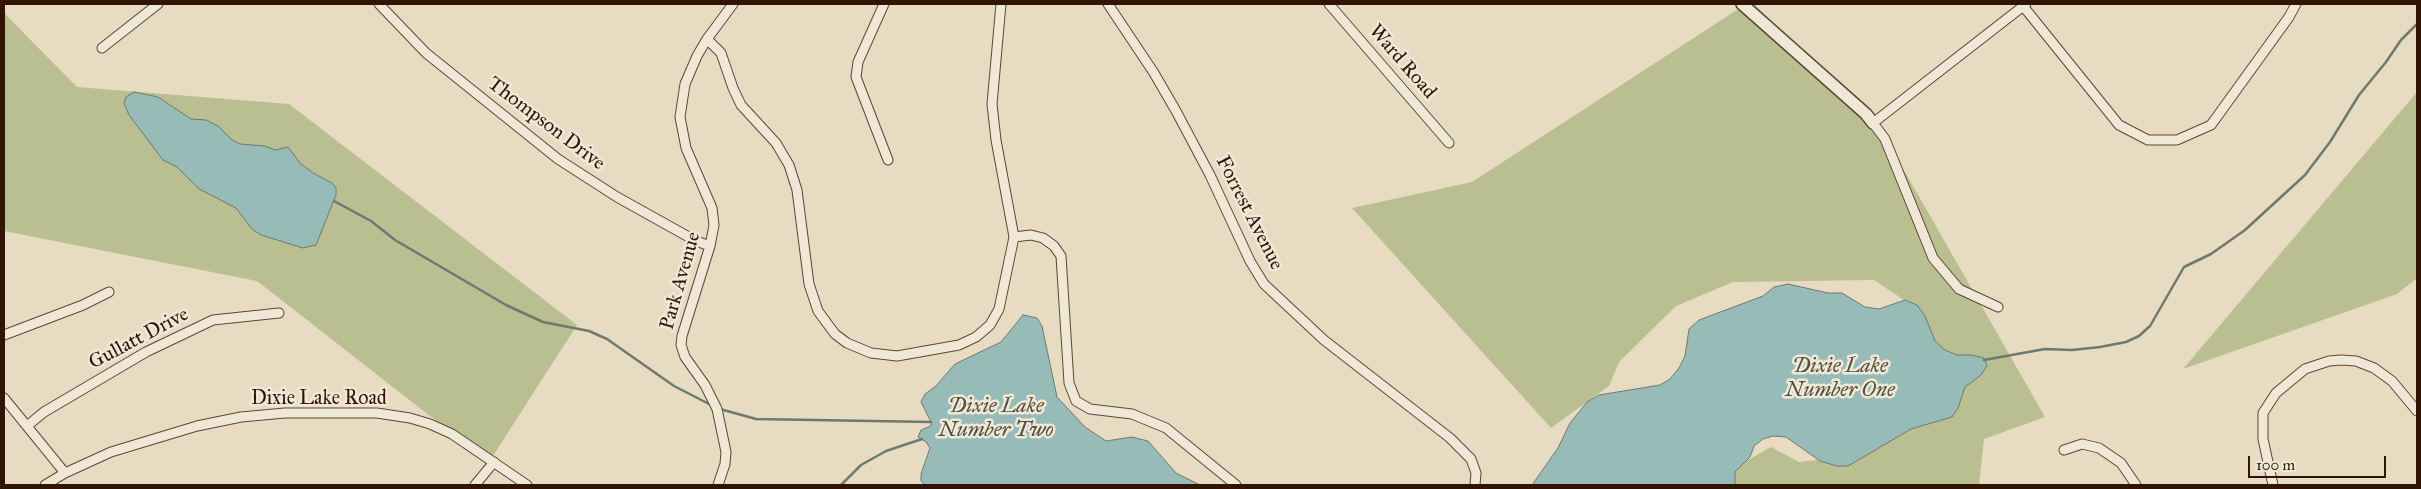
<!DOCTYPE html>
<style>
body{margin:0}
#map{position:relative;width:2421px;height:489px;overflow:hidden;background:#e7dbc2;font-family:"IM FELL Great Primer",serif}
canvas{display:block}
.frame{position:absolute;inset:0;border:5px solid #301505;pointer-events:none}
.scale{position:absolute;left:2248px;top:456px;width:138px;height:22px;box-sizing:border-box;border:2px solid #301505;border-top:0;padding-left:6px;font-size:15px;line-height:18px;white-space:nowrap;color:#301505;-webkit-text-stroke:4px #efe8d7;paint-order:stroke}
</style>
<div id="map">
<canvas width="2421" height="489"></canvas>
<div class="frame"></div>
<div class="scale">100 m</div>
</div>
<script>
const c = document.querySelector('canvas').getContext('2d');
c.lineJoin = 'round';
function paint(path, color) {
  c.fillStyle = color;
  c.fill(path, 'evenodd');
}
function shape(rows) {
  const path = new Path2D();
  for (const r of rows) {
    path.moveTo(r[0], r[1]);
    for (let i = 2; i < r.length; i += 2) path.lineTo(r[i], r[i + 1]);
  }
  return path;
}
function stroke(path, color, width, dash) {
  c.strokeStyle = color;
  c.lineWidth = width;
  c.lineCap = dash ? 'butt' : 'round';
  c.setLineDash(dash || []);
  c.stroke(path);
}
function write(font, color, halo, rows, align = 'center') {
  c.font = font + ' "IM FELL Great Primer",serif';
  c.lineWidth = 5;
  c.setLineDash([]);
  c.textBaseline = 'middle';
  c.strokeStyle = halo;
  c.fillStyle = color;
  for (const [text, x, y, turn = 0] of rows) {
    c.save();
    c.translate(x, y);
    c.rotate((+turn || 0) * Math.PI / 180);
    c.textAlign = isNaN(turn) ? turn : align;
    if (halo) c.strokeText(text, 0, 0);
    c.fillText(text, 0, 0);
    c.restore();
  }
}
paint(shape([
 [1746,4,1754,4,1881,130,2045,417,1984,439,1979,485,1723,485,1739,465,1771,447,1799,462,1841,457,1910,304,1874,280,1733,282,1676,306,1619,362,1609,386,1551,428,1352,208,1472,182],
 [4,13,77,87,289,104,577,325,489,462,257,281,4,231],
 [2417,92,2417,278,2397,294,2183,369]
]), '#b9bf90');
const water = shape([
 [134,92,158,97,191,119,206,120,218,126,232,140,240,144,264,146,276,150,288,147,300,163,313,173,332,183,336,188,336,195,316,245,303,248,261,235,252,229,236,208,199,189,177,167,163,160,129,115,124,103,126,97,134,92],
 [1788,284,1828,293,1842,293,1865,307,1879,309,1905,300,1917,305,1925,316,1935,341,1945,350,1957,355,1971,355,1984,358,1987,366,1981,375,1965,387,1958,408,1952,417,1911,429,1848,466,1837,466,1820,461,1786,437,1773,436,1763,439,1754,446,1750,457,1735,472,1735,485,1532,485,1558,448,1570,423,1587,402,1599,395,1660,385,1670,379,1679,368,1685,356,1689,329,1699,320,1763,296,1774,287,1788,284],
 [1023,315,1037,318,1042,326,1057,397,1085,427,1106,441,1132,437,1148,441,1176,473,1200,485,925,485,921,481,921,474,930,448,926,442,918,437,921,430,931,426,931,422,921,402,925,394,936,386,955,364,1001,342,1023,315]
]);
paint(water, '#97bbb7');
stroke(water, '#6e7970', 1);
stroke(shape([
 [334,201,371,221,395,240,506,305,543,322,589,331,607,339,674,386,713,406],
 [1984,360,2045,349,2072,350,2100,347,2126,342,2139,336,2150,326,2184,267,2211,254,2245,230,2305,175,2330,142,2359,95,2386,62,2401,40,2417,24],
 [720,409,756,419,931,422],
 [841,485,861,465,886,451,922,439]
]), '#6e7970', 2.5);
const minor = shape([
 [379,4,426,53,558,159,617,197,696,241,710,246],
 [884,4,858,62,856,77,888,160],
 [1108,4,1154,73,1176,111,1210,175,1250,261,1264,284,1324,340,1450,438,1471,459,1476,473,1475,485],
 [1329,4,1449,143],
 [2023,6,2119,125,2148,140,2177,140,2211,125,2289,17,2296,4],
 [707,39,721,53,733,88,741,105,776,143,789,165,797,190,809,284,818,311,835,334,847,343,871,353,897,356,959,345,976,337,990,325,999,309,1014,237,996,140,992,104,1001,4],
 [102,48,158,4],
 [1014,237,1031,235,1043,238,1054,246,1061,256,1069,383,1076,401,1090,409,1132,414,1166,428,1236,485],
 [1998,307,1959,289,1933,258,1885,139,1873,123,2026,4],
 [4,335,83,305,109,292],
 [4,398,65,473],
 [27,426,44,412,146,352,213,320,279,313],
 [2064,450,2082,444,2099,448,2121,463,2136,485],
 [45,485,65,473,111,452,197,426,241,417,285,413,377,413,410,418,430,424,452,434,527,485],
 [475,485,494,462],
 [718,485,725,464,726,452,717,409,705,385,685,357,681,345,682,336,710,246,714,225,712,208,686,148,680,117,685,84,697,56,707,39,733,4],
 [2273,485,2263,439,2263,413,2276,393,2305,369,2329,361,2341,360,2356,361,2374,368,2392,381,2417,411]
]);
const tertiary = shape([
 [1742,4,1866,114,1873,123]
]);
stroke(minor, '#5e4634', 11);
stroke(tertiary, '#5e4634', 14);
stroke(minor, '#efe8d7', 9);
stroke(tertiary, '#efe8d7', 11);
write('20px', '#301505', '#efe8d7', [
 ["Ward Road",1402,62,49],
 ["Thompson Drive",546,124,37],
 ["Forrest Avenue",1249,213,63],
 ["Park Avenue",681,281,-74],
 ["Gullatt Drive",139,339,-28],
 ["Dixie Lake Road",319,399]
]);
write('italic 21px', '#544f43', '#efe8d7', [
 ["Dixie Lake",1840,367],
 ["Number One",1840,391],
 ["Dixie Lake",996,407],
 ["Number Two",996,431]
]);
</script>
